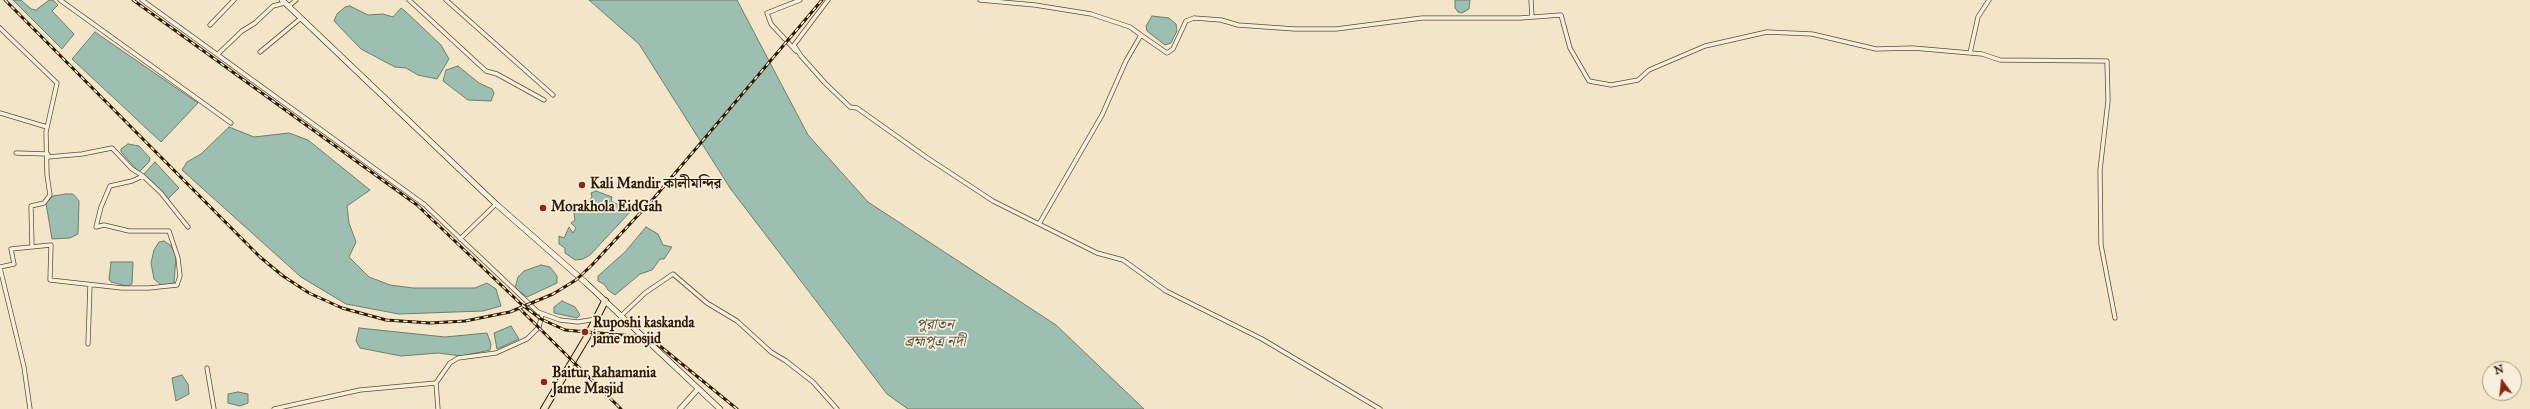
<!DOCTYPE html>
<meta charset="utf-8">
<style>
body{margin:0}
#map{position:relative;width:2530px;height:409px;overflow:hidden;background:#f2e5c8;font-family:"IM FELL Great Primer",serif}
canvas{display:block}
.north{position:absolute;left:2482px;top:361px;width:40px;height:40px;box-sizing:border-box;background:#f7eedb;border:1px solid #a79984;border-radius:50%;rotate:345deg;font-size:11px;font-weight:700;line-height:16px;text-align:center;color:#2e1901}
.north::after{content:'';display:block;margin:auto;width:14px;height:18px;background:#8f2418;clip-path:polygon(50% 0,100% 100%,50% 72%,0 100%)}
</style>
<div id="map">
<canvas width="2530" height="409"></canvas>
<div class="north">N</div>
</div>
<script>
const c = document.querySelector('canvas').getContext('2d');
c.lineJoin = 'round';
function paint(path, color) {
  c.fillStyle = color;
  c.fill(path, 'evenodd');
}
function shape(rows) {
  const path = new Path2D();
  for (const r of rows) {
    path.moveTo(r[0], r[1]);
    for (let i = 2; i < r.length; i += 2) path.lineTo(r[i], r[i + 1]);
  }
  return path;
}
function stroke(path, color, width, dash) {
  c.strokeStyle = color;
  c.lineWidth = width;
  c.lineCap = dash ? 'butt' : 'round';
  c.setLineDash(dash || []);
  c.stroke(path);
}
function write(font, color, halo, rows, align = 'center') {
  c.font = font + ' "IM FELL Great Primer","Noto Serif Bengali",serif';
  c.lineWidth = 3.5;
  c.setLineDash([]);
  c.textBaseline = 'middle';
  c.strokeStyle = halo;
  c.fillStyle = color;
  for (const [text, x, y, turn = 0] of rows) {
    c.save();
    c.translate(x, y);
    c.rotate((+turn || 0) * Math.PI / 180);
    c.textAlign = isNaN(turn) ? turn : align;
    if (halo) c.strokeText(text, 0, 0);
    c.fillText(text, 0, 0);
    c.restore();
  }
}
const water = shape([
 [13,0,21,0,31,9,36,10,49,0,53,0,58,5,52,11,74,34,62,49,13,0],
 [589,0,737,0,808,135,868,202,1056,325,1144,409,908,409,887,394,730,188,639,44,589,0],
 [1455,0,1470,0,1469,9,1462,13,1458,12,1455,8,1455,0],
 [350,6,368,15,383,14,393,17,401,8,405,11,441,45,449,59,437,79,418,75,406,68,395,67,361,49,334,21,337,14,345,7,350,6],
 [1152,16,1169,18,1176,24,1177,31,1171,43,1165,45,1147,31,1146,26,1152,16],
 [95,32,198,103,161,142,72,59,95,32],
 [458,66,479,83,492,89,494,93,491,101,468,100,443,81,446,70,458,66],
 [229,127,254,137,289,133,308,140,370,190,347,206,349,223,356,242,349,257,369,277,390,285,413,288,475,288,487,283,496,289,501,306,483,311,399,314,346,304,301,277,182,170,187,162,201,154,229,127],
 [128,144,139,146,150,158,149,162,139,172,121,152,121,149,128,144],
 [155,162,179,188,168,199,143,175,155,162],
 [596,191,612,197,611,201,631,211,590,255,583,259,575,260,565,253,565,248,559,244,559,236,564,238,569,227,573,233,576,228,571,223,575,220,574,213,583,203,586,204,592,197,591,193,596,191],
 [66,194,73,194,79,201,78,234,70,238,52,239,46,203,53,196,66,194],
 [646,227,658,234,663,245,672,247,664,259,660,259,652,270,640,274,615,295,608,290,604,284,598,281,598,276,625,252,646,227],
 [164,241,170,245,176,255,174,284,161,285,154,279,151,263,154,250,159,242,164,241],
 [111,262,133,262,132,284,127,286,111,282,109,279,111,262],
 [541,265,550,267,557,276,557,283,527,297,515,288,518,277,524,271,541,265],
 [562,301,575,307,580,315,577,318,554,313,554,307,562,301],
 [511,326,519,339,497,349,494,333,511,326],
 [359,328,445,337,487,333,491,344,490,350,462,356,438,353,401,356,360,348,356,341,359,328],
 [182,375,188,384,189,394,176,401,172,378,182,375],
 [238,392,248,394,248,403,240,406,228,403,228,394,238,392]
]);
paint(water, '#9cbfb2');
stroke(water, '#707d6b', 1);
const minor = shape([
 [60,0,231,123],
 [142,0,425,205,538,312,560,320,578,322,596,319],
 [409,0,486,71,497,74,544,100],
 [446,0,553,95],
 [828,0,794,45,801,56,825,83,850,107,857,108,926,157,993,201,1039,224],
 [980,0,1035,5,1091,14,1130,27,1141,35,1126,61,1102,115,1039,224,1097,253,1123,260,1166,291,1262,339,1380,409],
 [1531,0,1532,17],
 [289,6,296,0],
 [210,25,234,0],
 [0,28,57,83,46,132,47,175,50,195,44,203,31,206,32,246],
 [1141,35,1167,53,1173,49,1186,21,1194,18,1221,20,1238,25,1295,29,1336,29,1422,18,1520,18,1561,15,1570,48,1589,81,1611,85,1638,80,1649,70,1705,46,1767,32,1812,34,1876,49,1913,48,1982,54,2000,60,2107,61,2108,101,2100,170,2101,245,2115,318],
 [796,51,771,24,767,13,800,0],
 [260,52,301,18],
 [1970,53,1978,17,1989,0],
 [218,54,242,31,255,23,273,6,285,3],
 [0,113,47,127],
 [16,153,48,154],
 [48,157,82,154,112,148,132,169,143,176,161,193,188,227],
 [460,239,496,204],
 [0,267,14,264,11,249,51,245,50,280,122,288,149,288,177,285,180,276,178,258,169,231,129,231,104,225,96,227,101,207,110,186,132,181,143,176],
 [0,268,24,367,30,409],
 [621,316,645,293,673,274,707,303,737,321,771,352,786,361,813,382,837,409],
 [88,344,90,285],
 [207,368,214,409],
 [274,409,360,390,436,383],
 [438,409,436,383,450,363,458,358,496,353,527,339,539,327,542,314]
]);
const tertiary = shape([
 [680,409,698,389]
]);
const secondary = shape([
 [282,0,496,204,586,283,720,409]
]);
const trunk = shape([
 [544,409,587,337,605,301]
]);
stroke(minor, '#5f4c33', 5);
stroke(tertiary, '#5f4c33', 6);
stroke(secondary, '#2e1901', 6);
stroke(trunk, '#2e1901', 8);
stroke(minor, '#f7eedb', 3.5);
stroke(tertiary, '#f7eedb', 4.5);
stroke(secondary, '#f7eedb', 5);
stroke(trunk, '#f2e5c8', 6);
const rail = shape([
 [5,0,260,257,283,276,309,293,342,308,386,320,430,323,465,321,510,312,553,294,576,280,592,265,654,198,822,0],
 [133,0,417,205,521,304,541,319,565,330,644,337,655,342,737,409],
 [520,309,621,409]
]);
stroke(rail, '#2e1901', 3);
stroke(rail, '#f7eedb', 1.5, [4.5]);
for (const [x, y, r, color] of [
 [582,185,4,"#8f2418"],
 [543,208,4,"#8f2418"],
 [585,332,4,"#8f2418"],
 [544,382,4,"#8f2418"]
]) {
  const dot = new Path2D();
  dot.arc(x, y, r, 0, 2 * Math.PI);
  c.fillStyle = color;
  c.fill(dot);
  stroke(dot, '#f7eedb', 1.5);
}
write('bold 14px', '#2e1901', '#f7eedb', [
 ["Kali Mandir কালীমন্দির",590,185],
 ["Morakhola EidGah",551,208],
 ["Ruposhi kaskanda",593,324],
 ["jame mosjid",593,340],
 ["Baitur Rahamania",552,374],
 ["Jame Masjid",552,390]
], 'left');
write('italic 15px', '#54533f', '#f7eedb', [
 ["পুরাতন",935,325],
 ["ব্রহ্মপুত্র নদী",935,342]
]);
</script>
